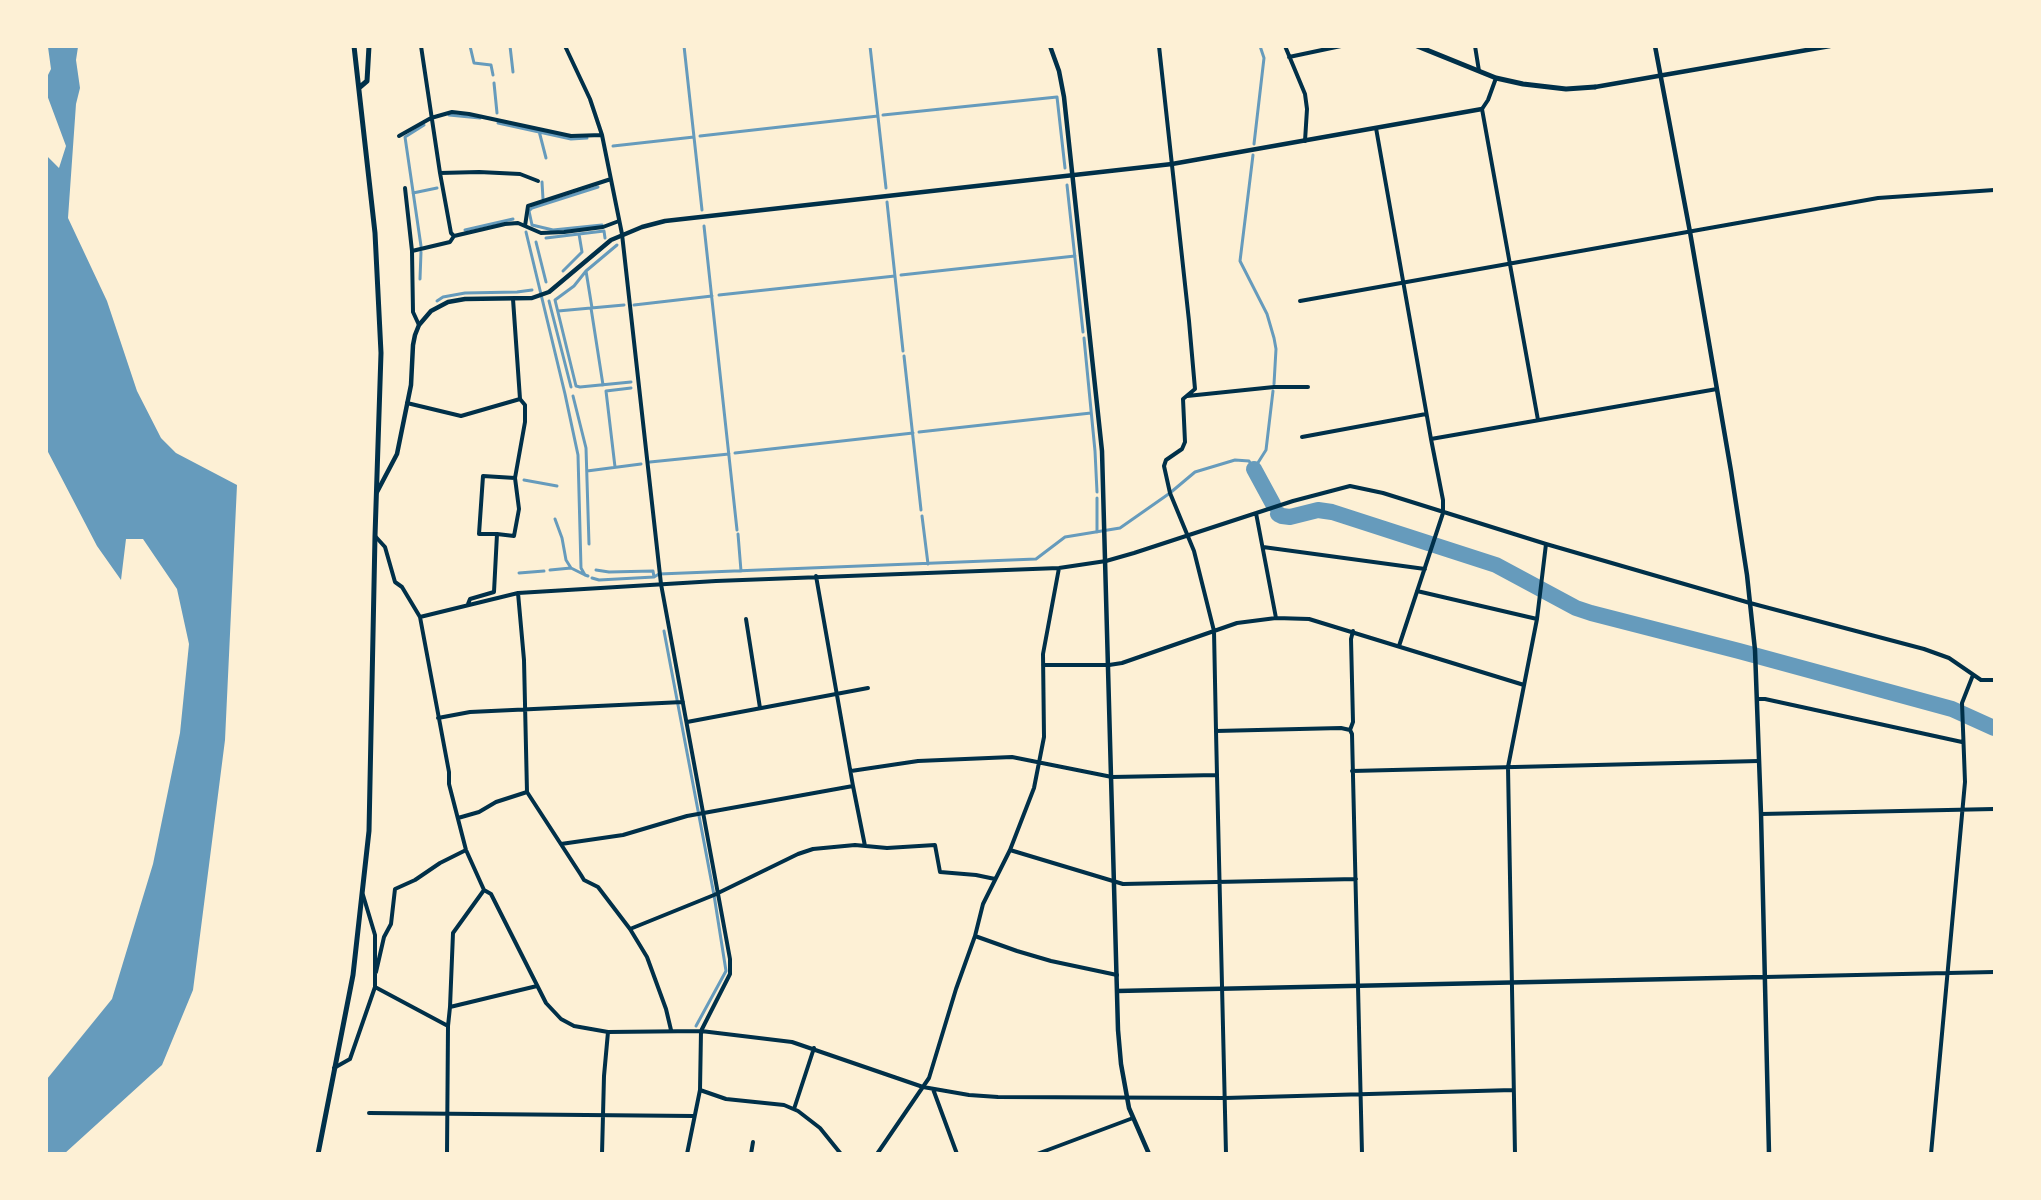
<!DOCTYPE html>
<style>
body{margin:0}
#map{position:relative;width:2041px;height:1200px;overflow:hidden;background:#fdf0d5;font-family:Montserrat,sans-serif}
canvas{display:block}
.frame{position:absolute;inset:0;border:48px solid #fdf0d5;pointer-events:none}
</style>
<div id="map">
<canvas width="2041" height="1200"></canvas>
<div class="frame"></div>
</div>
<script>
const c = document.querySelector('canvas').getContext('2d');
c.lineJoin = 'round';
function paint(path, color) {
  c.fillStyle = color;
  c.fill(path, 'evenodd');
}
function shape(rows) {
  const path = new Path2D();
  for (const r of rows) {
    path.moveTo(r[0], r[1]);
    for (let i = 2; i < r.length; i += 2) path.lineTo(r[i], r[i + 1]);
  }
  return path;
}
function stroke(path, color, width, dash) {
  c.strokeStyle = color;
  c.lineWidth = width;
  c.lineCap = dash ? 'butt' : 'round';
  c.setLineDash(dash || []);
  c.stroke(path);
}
paint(shape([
 [48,47,78,47,76,60,80,88,76,104,68,218,107,301,137,391,161,438,176,453,237,485,225,740,193,990,162,1065,64,1154,47,1153,47,1079,112,999,153,864,180,733,189,644,177,589,143,539,126,539,121,580,97,546,47,450,47,156,59,168,66,146,47,95,47,77,51,69]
]), '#669bbc');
stroke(shape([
 [470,46,474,63,491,65,493,75],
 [510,46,513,72],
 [684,46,702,210],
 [870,46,886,188],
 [494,83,497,113],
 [449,115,480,118],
 [883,115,1057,97,1065,168],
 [498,123,571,139,587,138],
 [539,131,546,158],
 [700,136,878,116],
 [1254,144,1264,58,1260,46],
 [613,146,694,137],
 [1253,155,1240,261,1267,314,1274,338,1276,349,1274,384],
 [542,182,543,199],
 [1067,185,1083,332],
 [598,187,532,208,529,211,532,225,553,230,602,225],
 [413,193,437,188],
 [887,202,903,351],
 [704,226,737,530],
 [465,230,513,219],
 [526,232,565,394,578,455,581,568,585,575,588,576],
 [546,238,579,234],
 [536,242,546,282],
 [617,245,586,271,574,286,555,300,576,386,580,387,631,382],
 [421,246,405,137,424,125],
 [563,271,582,252,579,234,604,231,605,238],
 [586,271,592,308],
 [901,275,1075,256],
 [420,279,421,252],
 [719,295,895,276],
 [437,301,443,297,465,293,517,292,532,290],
 [549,301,571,387],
 [634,305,712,296],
 [591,308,603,385],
 [558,311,624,305],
 [1084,338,1095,451,1097,492],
 [904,356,921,510],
 [573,396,586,448,589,544],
 [919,432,1091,413],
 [735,453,913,433],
 [650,462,729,454],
 [615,467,606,391,631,388],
 [587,471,641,464],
 [524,480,557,486],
 [1097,498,1097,532],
 [922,516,928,564],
 [555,519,562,538,566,560,571,568],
 [738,534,741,571],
 [550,570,571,568,585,575],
 [596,570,609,572,653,571,654,577],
 [519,573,544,571],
 [592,578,599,580,654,577,659,574,1036,559,1065,537,1120,528,1170,493,1195,472,1235,460,1249,461,1254,469,1266,450,1273,391],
 [664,631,714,895,726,971,696,1026]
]), '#669bbc', 3);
stroke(shape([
 [1254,469,1273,504],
 [1278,514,1282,516,1290,517,1318,510,1332,512,1496,565,1576,608,1591,613,1739,651,1952,709,1994,728]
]), '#669bbc', 16);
stroke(shape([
 [421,46,440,173,451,233,454,236],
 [565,46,590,99,602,135,622,234,661,584,730,959,730,974,701,1031,700,1090,726,1099,784,1105,798,1111,820,1128,841,1154],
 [1159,46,1189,321,1195,389,1183,399,1185,442,1182,449,1166,460,1164,466,1170,493,1194,551,1214,631,1216,731],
 [1285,46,1305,94,1307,109,1305,141],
 [1475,46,1479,71],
 [1289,57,1341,46],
 [1496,78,1488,100,1482,109,1538,420],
 [1376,128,1431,439,1717,389],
 [399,136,431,118,452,112,469,114,571,136,602,135],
 [440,173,479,172,520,174,538,181],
 [405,188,412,251,413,312,419,325],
 [525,226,528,206,611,179],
 [412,251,450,242,454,236,505,224,518,223,541,233,564,232,603,227,619,221],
 [1300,301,1878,198,1994,190],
 [1187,396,1274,387,1308,387],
 [407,403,461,416,520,399],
 [1302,437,1426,414],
 [1256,513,1276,618],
 [497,534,514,536,519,509,515,478,525,422,525,405,520,399,513,299],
 [375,536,385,547,395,582,402,587,420,617,449,772,449,784,466,850,484,890,491,894,546,1003,561,1019,574,1026,608,1032,701,1031,792,1042,923,1087,969,1095,998,1097,1225,1098,1513,1090],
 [1263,547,1425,569],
 [1417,591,1537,619],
 [518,593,524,660,527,792],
 [468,604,470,599,494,592,497,534,479,534,483,476,515,478],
 [420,617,518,593,716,581,1059,568,1106,561,1134,553,1293,501,1350,486,1383,493,1546,544,1750,603,1924,649,1949,658,1981,680,1994,680],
 [746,619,760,708],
 [1353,631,1351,639,1353,722,1350,730,1352,734,1362,1154],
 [1399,646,1443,513,1443,500,1431,439],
 [1043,665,1109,665,1122,663,1237,623,1276,618,1309,619,1524,685],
 [1757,699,1765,699,1962,742],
 [438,718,470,712,683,702],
 [687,722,868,688],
 [851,771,918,761,1012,757,1112,777,1217,775,1216,731,1341,728,1350,730],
 [1352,771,1759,761],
 [1217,775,1226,1154],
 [853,786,865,846],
 [1761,814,1994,809],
 [458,818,479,812,496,802,527,792,581,875,584,880,598,887,630,929,647,957,666,1009,671,1030],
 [561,844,623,835,687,816,853,786,816,576],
 [1010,850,1123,884,1356,879],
 [363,895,375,935,375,987,448,1026],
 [630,929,714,895,798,854,813,849,855,845,887,848,935,845,940,872,976,875,995,879],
 [975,936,1017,951,1051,961,1117,975],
 [376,972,384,937,391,924,395,889,415,880,440,863,466,850],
 [1765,977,1994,972],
 [450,1007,453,933,484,890],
 [334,1068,350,1059,375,987],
 [933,1089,957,1154],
 [794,1109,814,1048],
 [369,1113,694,1116],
 [447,1154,448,1026,450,1007,537,986],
 [602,1154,604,1076,608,1032],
 [687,1154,700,1090],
 [751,1154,753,1142],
 [877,1154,929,1078,956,989,975,936,983,904,1010,850,1034,788,1044,737,1043,654,1059,568],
 [1037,1154,1133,1118],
 [1515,1154,1508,767,1537,619,1546,544],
 [1931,1154,1965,782,1962,703,1973,675]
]), '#003049', 4);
stroke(shape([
 [1050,46,1059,71,1064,97,1102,451,1118,1030,1121,1064,1129,1108,1149,1154],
 [1655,46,1690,232,1731,471,1747,575,1755,650,1761,814,1769,1154],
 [1595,87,1830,46],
 [377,492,397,454,411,385,413,345,415,335,419,325,431,311,448,302,465,299,532,298,549,292,611,240,642,227,665,221,1172,164,1482,109],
 [1117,991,1765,977]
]), '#003049', 4.5);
stroke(shape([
 [1417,46,1496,78,1523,84,1566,89,1595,87],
 [360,87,367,81,369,46],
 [318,1154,353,975,369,831,375,536,381,353,375,233,354,46]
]), '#003049', 5);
</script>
